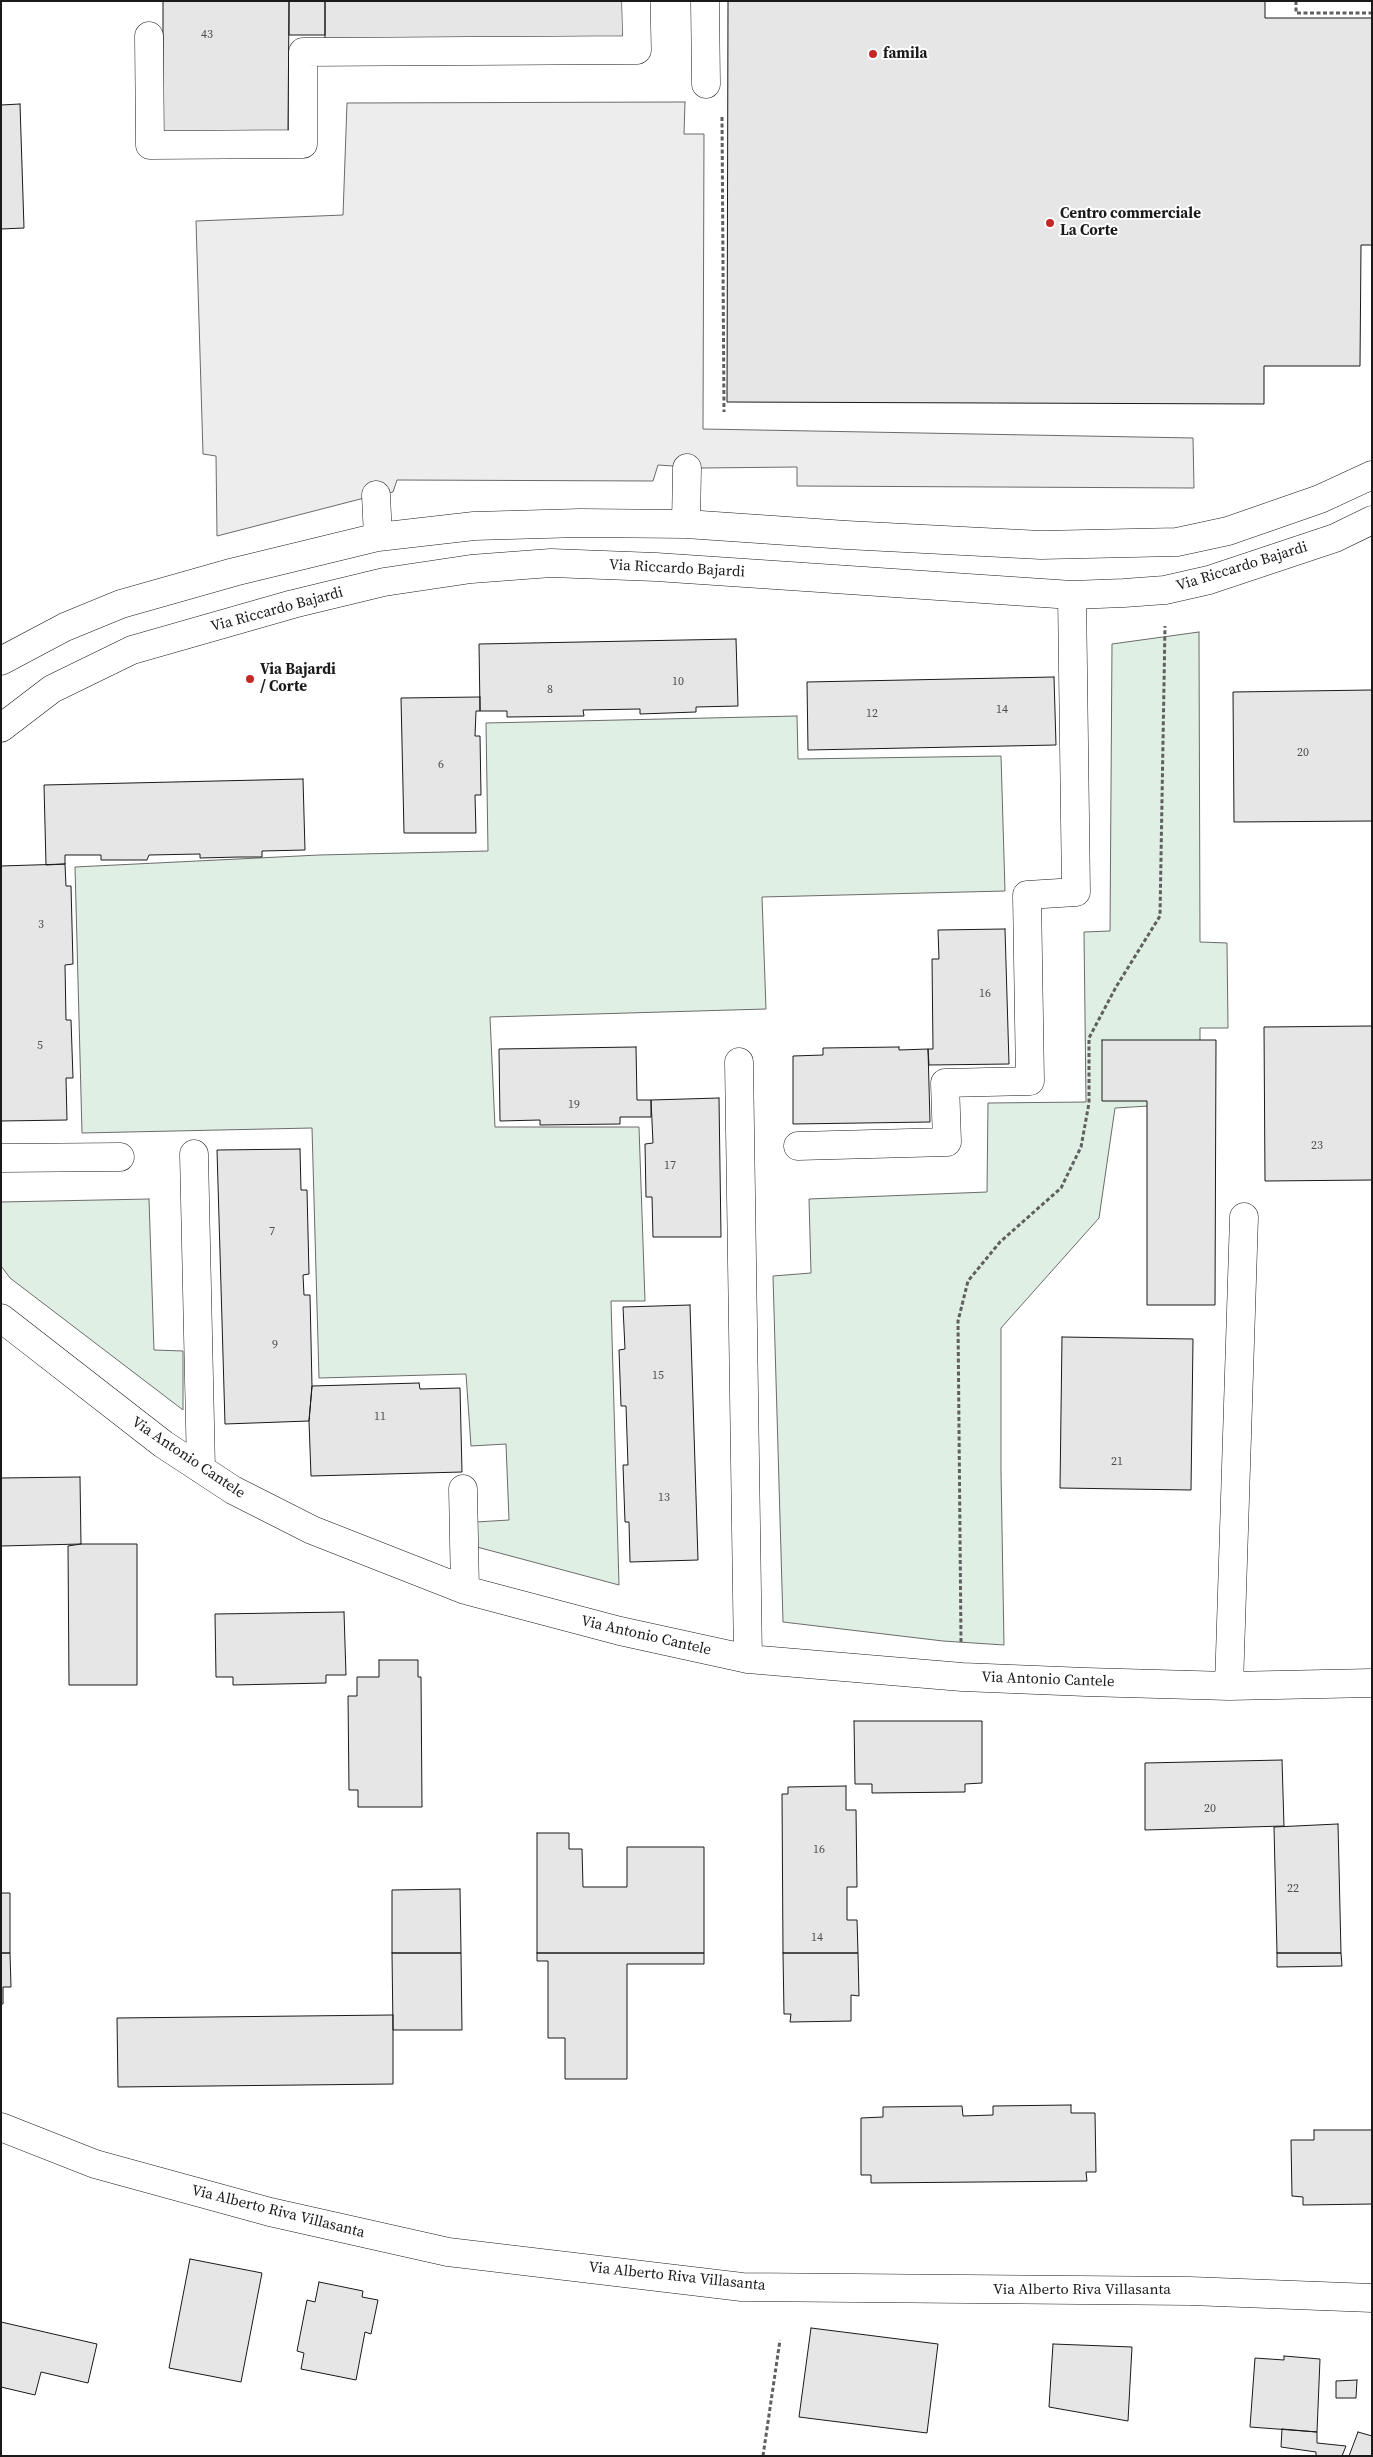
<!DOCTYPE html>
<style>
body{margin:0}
#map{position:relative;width:1373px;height:2457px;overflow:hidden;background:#fff;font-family:"Source Serif 4",serif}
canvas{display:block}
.frame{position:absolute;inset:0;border:2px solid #1a1a1a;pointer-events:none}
</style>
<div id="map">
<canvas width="1373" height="2457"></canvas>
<div class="frame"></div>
</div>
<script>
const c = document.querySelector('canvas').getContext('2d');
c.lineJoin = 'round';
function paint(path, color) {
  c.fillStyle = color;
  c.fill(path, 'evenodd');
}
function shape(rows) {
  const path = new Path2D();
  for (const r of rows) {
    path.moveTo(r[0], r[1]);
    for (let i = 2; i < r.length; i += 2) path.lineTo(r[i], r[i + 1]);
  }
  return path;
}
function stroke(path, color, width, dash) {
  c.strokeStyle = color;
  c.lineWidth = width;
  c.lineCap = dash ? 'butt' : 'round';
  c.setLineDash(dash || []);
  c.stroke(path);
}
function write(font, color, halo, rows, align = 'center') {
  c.font = font + ' "Source Serif 4",serif';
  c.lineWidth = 4;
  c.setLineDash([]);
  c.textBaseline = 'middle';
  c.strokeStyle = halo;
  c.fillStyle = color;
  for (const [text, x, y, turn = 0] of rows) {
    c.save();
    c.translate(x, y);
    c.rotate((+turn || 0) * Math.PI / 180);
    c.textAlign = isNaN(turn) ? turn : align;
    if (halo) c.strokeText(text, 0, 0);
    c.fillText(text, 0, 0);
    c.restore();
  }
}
const green = shape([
 [1199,632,1200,942,1227,943,1228,1028,1200,1028,1200,1103,1115,1108,1099,1218,1001,1328,1001,1471,1004,1645,943,1641,783,1622,773,1276,811,1273,809,1199,987,1192,988,1103,1086,1102,1084,932,1110,931,1112,644,1199,632],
 [797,716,798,759,1001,756,1005,891,762,897,766,1009,490,1017,495,1127,639,1127,645,1301,611,1301,619,1585,477,1547,476,1522,509,1520,506,1444,471,1446,466,1374,319,1378,312,1128,82,1133,75,867,319,855,488,851,486,723,797,716],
 [149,1199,154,1350,183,1351,183,1410,10,1278,1,1266,1,1202,149,1199]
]);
paint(green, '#e0efe3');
stroke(green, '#6a6a6a', 1);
const parking = shape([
 [685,102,684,134,704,134,703,429,1193,438,1194,488,797,486,797,467,702,468,658,465,653,481,397,480,393,492,376,495,217,536,216,456,203,454,196,221,343,215,347,103,685,102]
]);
paint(parking, '#ededed');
stroke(parking, '#6a6a6a', 1);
const building = shape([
 [163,1,289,1,288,131,163,132,163,1],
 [289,1,325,1,325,35,289,35,289,1],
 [325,1,629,1,629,39,325,40,325,1],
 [728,1,1265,1,1265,18,1372,18,1372,245,1361,245,1360,366,1264,366,1264,404,727,402,728,1],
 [20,104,24,228,1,229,1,105,20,104],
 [736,639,738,706,696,707,696,712,640,714,640,709,583,710,584,716,507,717,507,711,480,711,479,644,736,639],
 [1054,677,1056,745,808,750,807,682,1054,677],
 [1372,690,1372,821,1234,822,1233,692,1372,690],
 [480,697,480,711,476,711,475,736,480,736,481,795,475,795,476,833,404,833,401,698,480,697],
 [303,779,305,850,262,851,262,857,239,857,200,858,200,854,149,855,147,860,101,860,101,855,65,855,65,864,46,865,44,785,303,779],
 [65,864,66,886,71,886,73,964,65,965,66,1020,71,1020,73,1078,66,1078,67,1120,1,1121,1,866,65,864],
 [1005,929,1009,1064,929,1065,928,1049,933,1049,932,959,939,959,938,930,1005,929],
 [1372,1026,1372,1180,1265,1181,1264,1027,1372,1026],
 [1102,1040,1216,1040,1215,1305,1147,1305,1147,1101,1102,1101,1102,1040],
 [636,1047,637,1100,651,1100,651,1117,620,1117,620,1124,540,1125,540,1120,500,1121,499,1049,636,1047],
 [899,1047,899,1050,928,1049,930,1122,793,1124,793,1056,823,1055,823,1048,899,1047],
 [719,1098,721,1237,653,1237,652,1197,646,1197,645,1144,653,1143,651,1100,719,1098],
 [300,1149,301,1190,307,1190,309,1274,303,1275,304,1295,310,1295,312,1386,309,1421,225,1424,217,1150,300,1149],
 [690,1305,698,1560,630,1562,629,1522,625,1522,623,1465,628,1465,626,1406,621,1406,619,1350,625,1349,623,1307,690,1305],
 [1062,1337,1193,1339,1191,1490,1060,1488,1062,1337],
 [419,1383,420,1389,460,1388,462,1472,311,1476,309,1421,312,1386,419,1383],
 [80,1477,81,1544,1,1546,1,1478,80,1477],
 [81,1544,137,1544,137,1685,69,1685,68,1546,81,1544],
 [344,1612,346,1675,326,1675,326,1683,233,1685,233,1677,216,1677,215,1614,344,1612],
 [379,1660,418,1660,418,1677,421,1677,422,1807,358,1807,358,1790,349,1790,348,1696,357,1696,357,1677,379,1677,379,1660],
 [854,1721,982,1721,982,1783,965,1784,965,1792,872,1793,872,1784,855,1784,854,1721],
 [1282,1760,1284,1826,1145,1830,1145,1763,1282,1760],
 [846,1786,846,1810,856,1810,857,1887,847,1887,847,1920,857,1920,858,1953,783,1953,782,1794,788,1794,788,1787,846,1786],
 [1338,1824,1341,1953,1277,1953,1274,1827,1338,1824],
 [537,1833,569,1833,569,1849,582,1849,583,1887,627,1887,627,1847,704,1847,704,1953,537,1953,537,1833],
 [460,1889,461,1953,392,1953,392,1890,460,1889],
 [1,1890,1,1893,10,1893,10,1953,1,1953,1,1890],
 [1,1953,10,1953,11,1987,3,1987,3,2004,1,2004,1,1953],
 [392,1953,461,1953,462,2030,393,2030,392,1953],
 [537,1953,704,1953,704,1964,627,1964,627,2079,565,2079,565,2038,548,2038,548,1961,537,1961,537,1953],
 [783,1953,858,1953,859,1996,851,1995,851,2021,790,2022,791,2014,784,2014,783,1953],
 [1277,1953,1341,1953,1342,1966,1277,1967,1277,1953],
 [393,2015,393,2084,118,2087,117,2018,393,2015],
 [1071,2105,1071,2113,1095,2113,1096,2172,1086,2172,1087,2181,871,2183,871,2175,861,2175,861,2118,883,2117,883,2107,962,2106,963,2116,993,2115,993,2106,1071,2105],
 [1314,2130,1372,2130,1372,2204,1303,2205,1303,2197,1292,2196,1291,2140,1314,2140,1314,2130],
 [190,2259,262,2273,241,2382,169,2368,190,2259],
 [319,2282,363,2291,362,2297,378,2300,371,2334,365,2332,356,2380,301,2369,304,2353,297,2351,307,2300,315,2302,319,2282],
 [1,2322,97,2344,88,2383,41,2372,35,2395,1,2387,1,2322],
 [811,2328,938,2344,927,2433,799,2417,811,2328],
 [1053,2344,1132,2347,1128,2421,1049,2407,1053,2344],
 [1284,2356,1320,2359,1317,2432,1250,2427,1255,2358,1284,2360,1284,2356],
 [1357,2380,1356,2398,1336,2398,1336,2381,1357,2380],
 [1282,2429,1317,2432,1317,2443,1346,2446,1342,2456,1316,2456,1316,2452,1281,2447,1282,2429],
 [1358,2432,1372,2436,1372,2456,1349,2456,1358,2432]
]);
paint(building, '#e6e6e6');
stroke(building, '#1a1a1a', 1);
const minor = shape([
 [705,1,706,84],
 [149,36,150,145,303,144,303,52,637,50,636,1],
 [376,495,378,537],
 [686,524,687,468],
 [1,661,65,627,121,604,234,572,378,537,474,526,580,523,686,524,846,535,1041,545,1177,542,1228,531,1320,499,1372,475],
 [1,728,52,689,132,650,293,604,384,582,471,569,551,563,656,567,1072,595,1124,593,1165,590,1209,580,1335,538,1372,520],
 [739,1062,748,1659],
 [798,1146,947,1142,945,1083,1030,1081,1027,895,1076,892,1072,595],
 [194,1154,201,1469],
 [1,1158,120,1157],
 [1,1318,163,1444,233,1490,312,1530,465,1590,620,1631,748,1659,962,1677,1086,1682,1229,1686,1372,1683],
 [463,1489,465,1590],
 [1229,1686,1244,1217],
 [1,2127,95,2164,270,2212,448,2252,742,2287,1190,2291,1372,2298]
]);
stroke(minor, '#1a1a1a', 29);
stroke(shape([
 [1296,1,1296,13,1372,13],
 [722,117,724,412],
 [961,1642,958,1321,968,1281,1000,1242,1061,1188,1081,1147,1089,1103,1089,1038,1116,987,1160,916,1165,626],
 [763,2456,780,2340]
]), '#5f5f5f', 3, [4, 2.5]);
stroke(minor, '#fff', 28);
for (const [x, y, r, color] of [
 [873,54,5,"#c62828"],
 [1050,223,5,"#c62828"],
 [250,679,5,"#c62828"]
]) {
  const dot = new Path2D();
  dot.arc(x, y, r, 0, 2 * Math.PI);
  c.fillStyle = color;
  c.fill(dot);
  stroke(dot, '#fff', 2);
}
write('12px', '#4d4d4d', null, [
 ["43",207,35],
 ["10",678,682],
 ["8",550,690],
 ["14",1002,710],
 ["12",872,714],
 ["20",1303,753],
 ["6",441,765],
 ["3",41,925],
 ["16",985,994],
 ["5",40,1046],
 ["19",574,1105],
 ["23",1317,1146],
 ["17",670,1166],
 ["7",272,1232],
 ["9",275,1345],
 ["15",658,1376],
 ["11",380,1417],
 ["21",1117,1462],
 ["13",664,1498],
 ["20",1210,1809],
 ["16",819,1850],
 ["22",1293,1889],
 ["14",817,1938]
]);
write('bold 15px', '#1a1a1a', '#fff', [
 ["famila",883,54],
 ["Centro commerciale",1060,214],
 ["La Corte",1060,231],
 ["Via Bajardi",260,670],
 ["/ Corte",260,687]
], 'left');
write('15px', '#1a1a1a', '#fff', [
 ["Via Riccardo Bajardi",1242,567,-17],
 ["Via Riccardo Bajardi",677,569,3],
 ["Via Riccardo Bajardi",277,610,-15],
 ["Via Antonio Cantele",188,1458,34],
 ["Via Antonio Cantele",646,1636,13],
 ["Via Antonio Cantele",1048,1680,2],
 ["Via Alberto Riva Villasanta",278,2212,14],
 ["Via Alberto Riva Villasanta",677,2277,6],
 ["Via Alberto Riva Villasanta",1082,2290]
]);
</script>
